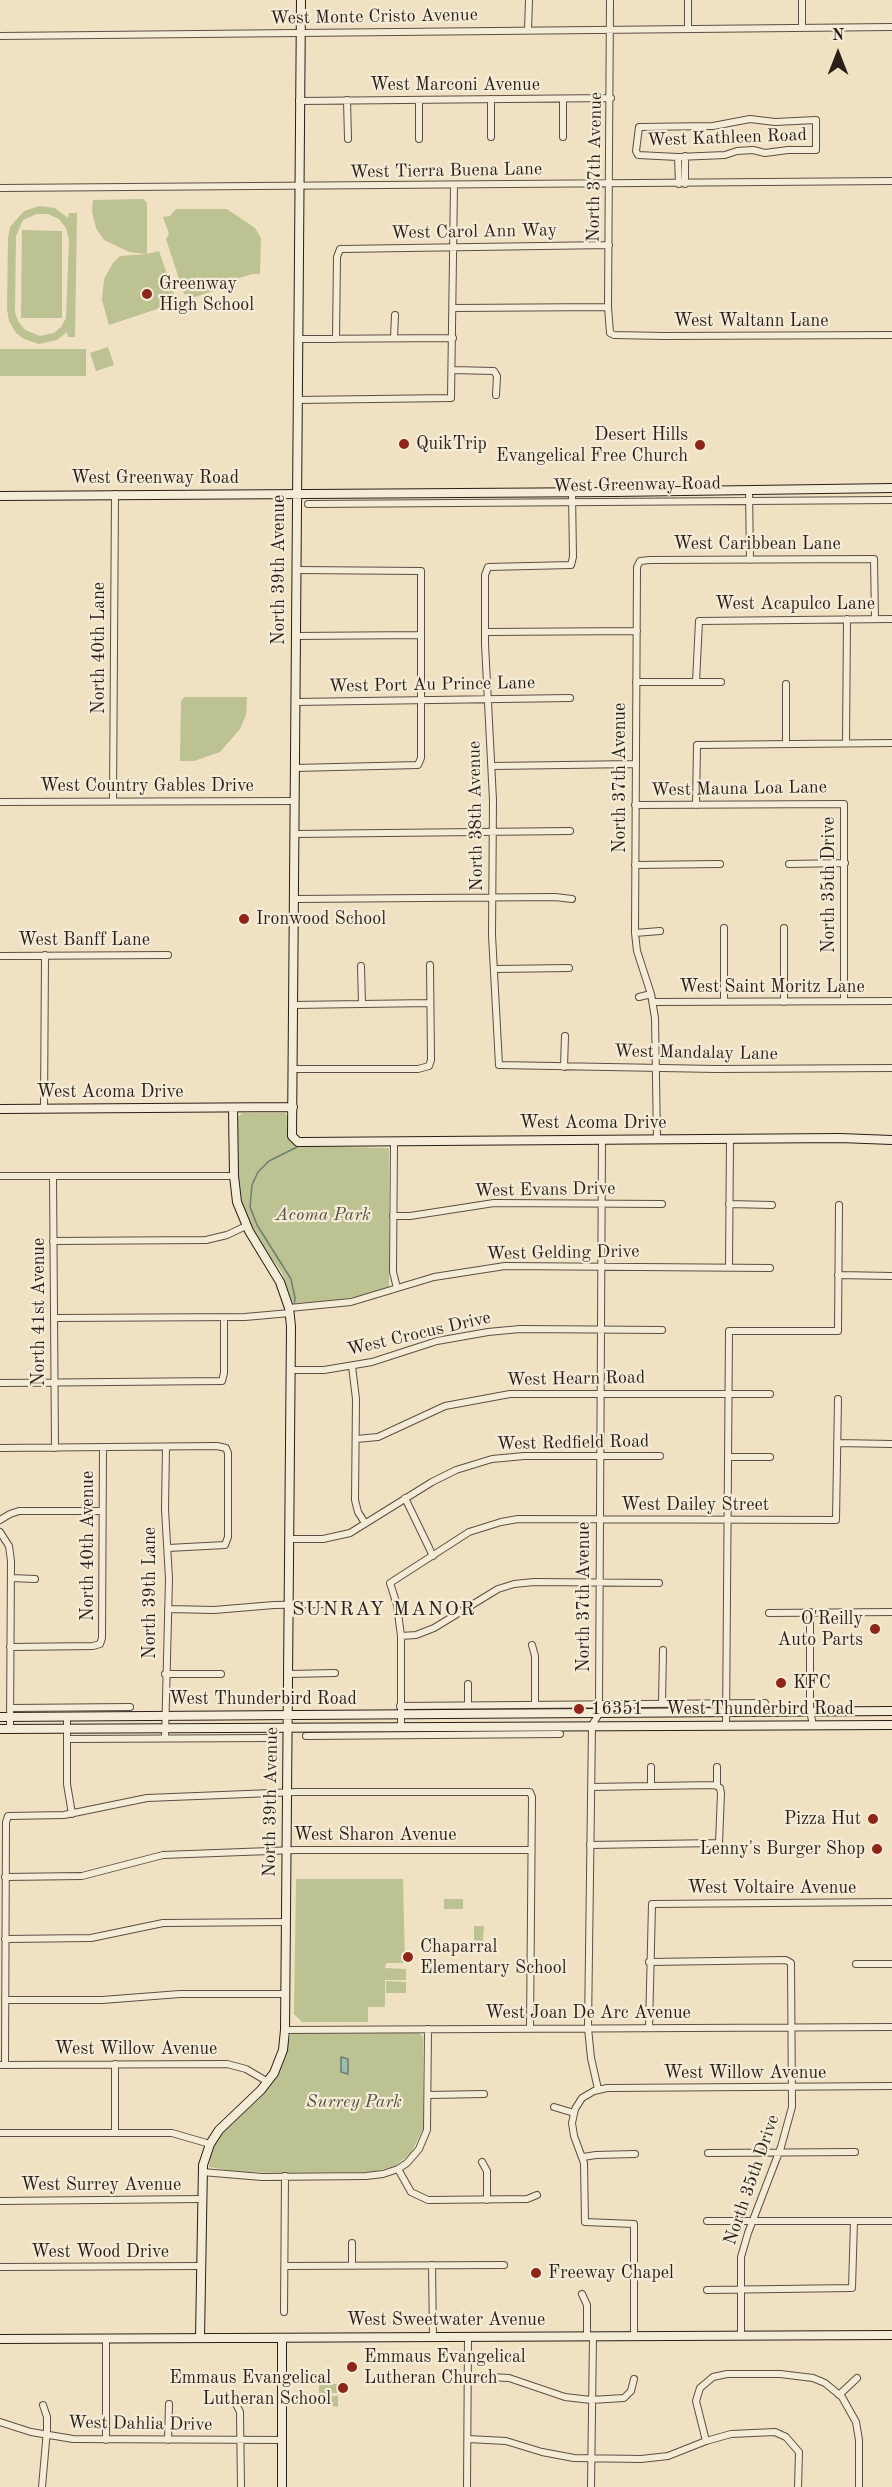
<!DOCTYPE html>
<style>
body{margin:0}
#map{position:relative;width:892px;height:2487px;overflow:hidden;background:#f0e1c2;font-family:"Old Standard TT",serif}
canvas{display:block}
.north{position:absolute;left:808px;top:24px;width:60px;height:60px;-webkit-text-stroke:4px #f5ecd7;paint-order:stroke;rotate:0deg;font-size:16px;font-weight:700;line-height:24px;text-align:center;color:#2a1e19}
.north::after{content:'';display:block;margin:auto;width:21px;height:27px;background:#2a1e19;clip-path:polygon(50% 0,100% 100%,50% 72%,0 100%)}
</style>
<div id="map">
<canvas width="892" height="2487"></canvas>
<div class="north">N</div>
</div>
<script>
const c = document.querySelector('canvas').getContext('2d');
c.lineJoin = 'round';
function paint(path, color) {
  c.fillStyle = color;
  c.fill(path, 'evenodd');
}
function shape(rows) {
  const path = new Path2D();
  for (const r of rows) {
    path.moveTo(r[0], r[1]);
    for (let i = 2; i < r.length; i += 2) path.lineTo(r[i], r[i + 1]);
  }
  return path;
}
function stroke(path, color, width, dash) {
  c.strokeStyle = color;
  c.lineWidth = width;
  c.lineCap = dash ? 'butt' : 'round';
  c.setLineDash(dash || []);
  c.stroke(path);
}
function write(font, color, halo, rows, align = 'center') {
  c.font = font + ' "Old Standard TT",serif';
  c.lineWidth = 4.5;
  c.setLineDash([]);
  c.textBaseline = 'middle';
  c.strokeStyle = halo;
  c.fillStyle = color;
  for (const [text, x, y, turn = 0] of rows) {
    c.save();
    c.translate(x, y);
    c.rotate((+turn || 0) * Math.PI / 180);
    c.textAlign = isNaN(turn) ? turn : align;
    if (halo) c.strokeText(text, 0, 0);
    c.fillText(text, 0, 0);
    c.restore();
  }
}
paint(shape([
 [143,199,147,203,147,254,159,251,175,297,172,304,109,325,102,300,104,279,113,263,120,256,147,254,129,252,104,240,96,228,92,212,93,200],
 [39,206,55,208,68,218,69,213,77,213,75,337,68,337,67,332,57,340,39,344,24,339,16,333,9,321,7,309,8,238,10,227,24,211],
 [37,214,48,214,59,219,66,228,69,240,66,318,61,327,54,333,40,336,25,330,18,321,15,312,16,236,23,220],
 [176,209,227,209,255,228,261,238,260,274,252,274,233,280,231,285,195,297,184,294,166,239,169,234,163,217,170,216],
 [22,230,62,231,62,318,21,318],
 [108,347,114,365,96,371,90,353],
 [0,349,86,349,86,376,0,376],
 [185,697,247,697,246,715,240,729,220,752,194,761,180,761,181,701],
 [242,1113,285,1113,287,1116,288,1136,297,1146,389,1148,389,1287,365,1295,331,1301,296,1303,292,1301,282,1273,252,1230,241,1202,238,1177,238,1117],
 [296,1879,403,1879,405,1963,386,1963,385,1968,406,1969,406,1980,385,1980,385,2007,368,2007,368,2022,302,2022,294,2014],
 [444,1899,463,1899,463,1909,444,1909],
 [474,1926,484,1926,483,1941,474,1940],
 [386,1981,406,1982,406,1993,386,1993],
 [419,2033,423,2037,423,2129,411,2153,395,2166,372,2172,288,2173,239,2172,209,2167,211,2153,221,2134,259,2099,278,2075,291,2034],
 [319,2384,337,2384,337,2393,319,2394],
 [324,2396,338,2396,338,2407,325,2405]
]), '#bcc292');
const water = shape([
 [341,2057,348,2059,348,2074,341,2072,341,2057]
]);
paint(water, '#9bbeaf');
stroke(water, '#6e7e73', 1.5);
stroke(shape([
 [294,1306,295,1298,291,1279,257,1225,250,1207,252,1185,258,1172,269,1161,297,1147]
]), '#6e7e73', 1.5);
const street = shape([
 [610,0,608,307,610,333,614,335,664,336,892,335],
 [688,0,688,29],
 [802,0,802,28],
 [528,30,529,0],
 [0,36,892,27],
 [563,99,563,137],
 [347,100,348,139],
 [419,100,419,139],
 [299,101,611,98],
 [750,119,775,122,816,120,816,150,788,150,765,153,753,150,737,151,725,155,678,157,638,155,636,151,639,127,713,126,750,119],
 [491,137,491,99],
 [685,156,685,184],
 [678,157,679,184],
 [0,188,892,181],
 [453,308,608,307],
 [394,338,395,315],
 [298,339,453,338],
 [336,339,337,257,340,249,609,245],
 [453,370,494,371,497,376,496,395],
 [297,400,451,398,454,185],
 [749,490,750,560],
 [572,493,573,557,571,565,488,567,485,575,485,644,493,800,492,935,499,1065,716,1069,892,1068],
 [308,504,892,500],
 [485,632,637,631],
 [295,636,421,635],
 [636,682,721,682],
 [696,682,699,621,892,619],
 [295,702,570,698],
 [846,743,847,619],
 [786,744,786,684],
 [492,766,636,764],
 [295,768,418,765,421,758,421,571,296,570],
 [113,801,115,494],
 [0,802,295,801],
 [635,805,844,804,844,1001],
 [696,805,697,745,892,743],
 [294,834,570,831],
 [789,864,845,863],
 [635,865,720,864],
 [294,899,555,897,572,899],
 [635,933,660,931],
 [0,956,168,955],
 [361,966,362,1004],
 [496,969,569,968],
 [639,997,651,994],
 [653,1002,892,1001],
 [724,1002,724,928],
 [784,1002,784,928],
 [293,1005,430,1003],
 [564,1067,565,1036],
 [293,1069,418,1069,429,1066,431,1060,430,965],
 [44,1108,45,955],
 [657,1139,655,1018,651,994,637,951,635,933,637,567,640,561,650,560,874,559,875,619],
 [394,1142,393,1272,397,1288],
 [0,1176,234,1176],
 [53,1176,55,1448],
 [729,1204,772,1205],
 [393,1216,410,1216,494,1203,662,1204],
 [53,1241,206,1240,227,1235,246,1226],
 [729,1267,730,1139],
 [838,1275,892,1276],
 [289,1308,351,1302,434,1277,505,1266,770,1268],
 [54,1318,245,1317,290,1313],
 [352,1366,356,1399,355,1500,358,1512,365,1523],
 [291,1370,324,1370,372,1362,437,1341,488,1332,520,1329,662,1330],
 [0,1383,222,1381,224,1373,224,1317],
 [356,1439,378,1437,445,1406,510,1394,770,1394],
 [837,1443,892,1444],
 [0,1448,217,1446,226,1448,228,1453,228,1537,225,1545,168,1548],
 [728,1457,770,1457],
 [405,1498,433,1556],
 [0,1520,10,1514,19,1511,102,1511],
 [0,1532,9,1546,11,1561,10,1729],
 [290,1539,323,1539,350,1533,432,1482,456,1470,492,1459,524,1456,660,1456],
 [11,1578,35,1579],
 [168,1609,214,1610,274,1605,326,1604],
 [810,1612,810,1711,813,1725],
 [769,1613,892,1612],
 [401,1636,416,1635,434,1628,498,1589,514,1584,534,1582,659,1583],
 [532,1645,535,1656,535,1704],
 [10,1647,93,1646,100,1644,102,1638,103,1447],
 [165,1674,221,1674],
 [289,1674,335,1673],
 [662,1704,663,1650],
 [468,1705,468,1684],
 [400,1706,765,1703],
 [10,1708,130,1707],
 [67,1717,67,1784,72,1814],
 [401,1726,401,1636,397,1605,390,1583,469,1532,501,1522,518,1519,836,1520,838,1399],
 [726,1726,729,1331,838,1331,839,1205],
 [306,1736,560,1734],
 [165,1738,169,1579,165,1509,166,1447],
 [67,1739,275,1738],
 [651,1786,651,1767],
 [717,1786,717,1767],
 [590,1845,719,1843,721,1793,720,1788,715,1785,591,1787],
 [5,1877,82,1876,163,1855,296,1850,531,1850],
 [5,1939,91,1938,163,1923,286,1922],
 [649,1962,786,1960,791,1963,792,2107,781,2147,748,2233,741,2257,741,2335],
 [856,1964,892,1964],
 [5,2000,102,2000,180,1994,285,1994],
 [649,2028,652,1904,892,1902],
 [285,2030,892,2027],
 [115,2064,115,2132],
 [0,2065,227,2064,246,2069,268,2082],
 [5,2065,6,1822,8,1816,64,1815,147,1798,297,1792,530,1792,532,1797,530,2028],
 [598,2089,591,2058,588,2028,592,1725,599,1714,599,1704,602,1139],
 [428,2095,484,2094],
 [554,2107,574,2113],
 [0,2133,172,2133,210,2144],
 [708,2153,855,2152],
 [583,2157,596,2155,635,2154],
 [482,2162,487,2171,487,2200],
 [398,2169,411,2192,428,2200,527,2199,537,2195],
 [202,2172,262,2177,366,2176,383,2174,398,2169,407,2163,419,2149,427,2130,428,2029],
 [0,2201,201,2199],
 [707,2221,892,2221],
 [352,2243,352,2266],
 [432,2265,433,2338],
 [285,2266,504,2265],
 [0,2267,201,2266],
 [707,2290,852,2288,854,2221],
 [582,2294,587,2305,587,2336],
 [284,2312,285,2176],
 [634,2336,634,2224,585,2222,584,2163,574,2136,572,2123,575,2109,582,2098,594,2091,607,2088,892,2086],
 [468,2376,509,2378,565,2397,591,2400,624,2398,631,2391,634,2379],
 [839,2395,857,2378],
 [236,2404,240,2412,241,2487],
 [0,2422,31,2432,73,2439,283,2440],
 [468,2439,506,2441,542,2452,574,2458,641,2459,668,2456,706,2441,731,2434,775,2432,786,2437,799,2452,798,2487],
 [106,2440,106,2339],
 [168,2440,169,2404],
 [706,2441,696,2401,700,2388,713,2377,727,2374,780,2374,813,2378,825,2383,842,2397,856,2422,859,2440,859,2487],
 [42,2487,47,2430,47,2417,43,2405],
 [467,2487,468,2337],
 [591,2487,593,2336]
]);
const secondary = shape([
 [301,0,292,1136,298,1142,302,1142,840,1138,892,1140],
 [0,496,614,492,892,488],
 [0,1109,293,1107],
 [0,1717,892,1711],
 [0,1729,892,1725],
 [200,2338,203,2165,210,2144,219,2130,261,2090,274,2073,283,2050,285,2030,291,1326,289,1308,280,1282,249,1231,237,1202,234,1176,233,1108],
 [0,2339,892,2335],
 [282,2487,282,2338]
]);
stroke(street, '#5c4f43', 8);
stroke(secondary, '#2a1e19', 10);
stroke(street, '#f5ecd7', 6);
stroke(secondary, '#f5ecd7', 8);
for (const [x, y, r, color] of [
 [147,294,6,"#8f2418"],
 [404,444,6,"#8f2418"],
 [700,445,6,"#8f2418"],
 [244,919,6,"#8f2418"],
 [875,1629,6,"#8f2418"],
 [781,1683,6,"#8f2418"],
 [579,1709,6,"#8f2418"],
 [873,1819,6,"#8f2418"],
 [877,1849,6,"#8f2418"],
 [408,1957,6,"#8f2418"],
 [536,2273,6,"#8f2418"],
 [352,2367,6,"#8f2418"],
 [343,2388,6,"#8f2418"]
]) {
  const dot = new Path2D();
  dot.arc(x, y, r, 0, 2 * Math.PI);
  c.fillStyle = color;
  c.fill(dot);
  stroke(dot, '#f5ecd7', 2);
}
write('18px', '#2a1e19', '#f5ecd7', [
 ["West Monte Cristo Avenue",374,17,-1],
 ["West Marconi Avenue",455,85],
 ["West Kathleen Road",727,138,-2],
 ["North 37th Avenue",595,167,-89],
 ["West Tierra Buena Lane",446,171,-1],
 ["West Carol Ann Way",474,232,-1],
 ["West Waltann Lane",751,321],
 ["West Greenway Road",155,478],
 ["West Greenway Road",637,485,-1],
 ["West Caribbean Lane",757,544],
 ["North 39th Avenue",279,570,-90],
 ["West Acapulco Lane",795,604],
 ["North 40th Lane",99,648,-90],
 ["West Port Au Prince Lane",432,685,-1],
 ["North 37th Avenue",620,778,-90],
 ["West Country Gables Drive",147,786],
 ["West Mauna Loa Lane",739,789,-1],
 ["North 38th Avenue",476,816,-91],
 ["North 35th Drive",829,885,-90],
 ["West Banff Lane",84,940],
 ["West Saint Moritz Lane",772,987],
 ["West Mandalay Lane",696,1053,1],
 ["West Acoma Drive",110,1092],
 ["West Acoma Drive",593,1123],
 ["West Evans Drive",545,1190,-1],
 ["West Gelding Drive",563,1253,-1],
 ["North 41st Avenue",39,1312,-90],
 ["West Crocus Drive",419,1334,-13],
 ["West Hearn Road",576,1379,-1],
 ["West Redfield Road",573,1443,-1],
 ["West Dailey Street",695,1505],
 ["North 40th Avenue",88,1546,-90],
 ["North 39th Lane",150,1593,-90],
 ["North 37th Avenue",584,1597,-90],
 ["West Thunderbird Road",263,1699],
 ["West Thunderbird Road",760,1709],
 ["North 39th Avenue",271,1802,-89],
 ["West Sharon Avenue",375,1835],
 ["West Voltaire Avenue",772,1888],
 ["West Joan De Arc Avenue",588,2013],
 ["West Willow Avenue",136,2049],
 ["West Willow Avenue",745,2073],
 ["North 35th Drive",752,2180,-71],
 ["West Surrey Avenue",101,2185],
 ["West Wood Drive",100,2252],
 ["West Sweetwater Avenue",446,2320],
 ["West Dahlia Drive",140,2424,1]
]);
write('18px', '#2a1e19', '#f5ecd7', [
 ["Greenway",159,284],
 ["High School",159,305],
 ["Desert Hills",688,435,"right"],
 ["Evangelical Free Church",688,456,"right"],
 ["QuikTrip",416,444],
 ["Ironwood School",256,919],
 ["O'Reilly",863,1619,"right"],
 ["Auto Parts",863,1640,"right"],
 ["KFC",793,1683],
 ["16351",591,1709],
 ["Pizza Hut",861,1819,"right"],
 ["Lenny's Burger Shop",865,1849,"right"],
 ["Chaparral",420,1947],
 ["Elementary School",420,1968],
 ["Freeway Chapel",548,2273],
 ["Emmaus Evangelical",364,2357],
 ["Lutheran Church",364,2378],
 ["Emmaus Evangelical",331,2378,"right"],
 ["Lutheran School",331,2399,"right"]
], 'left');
write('italic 18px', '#564f3d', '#f5ecd7', [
 ["Acoma Park",323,1215],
 ["Surrey Park",354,2102]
]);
c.letterSpacing = '1.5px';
write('20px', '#2a1e19', '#f5ecd7', [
 ["SUNRAY MANOR",384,1610]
]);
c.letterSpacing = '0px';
</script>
